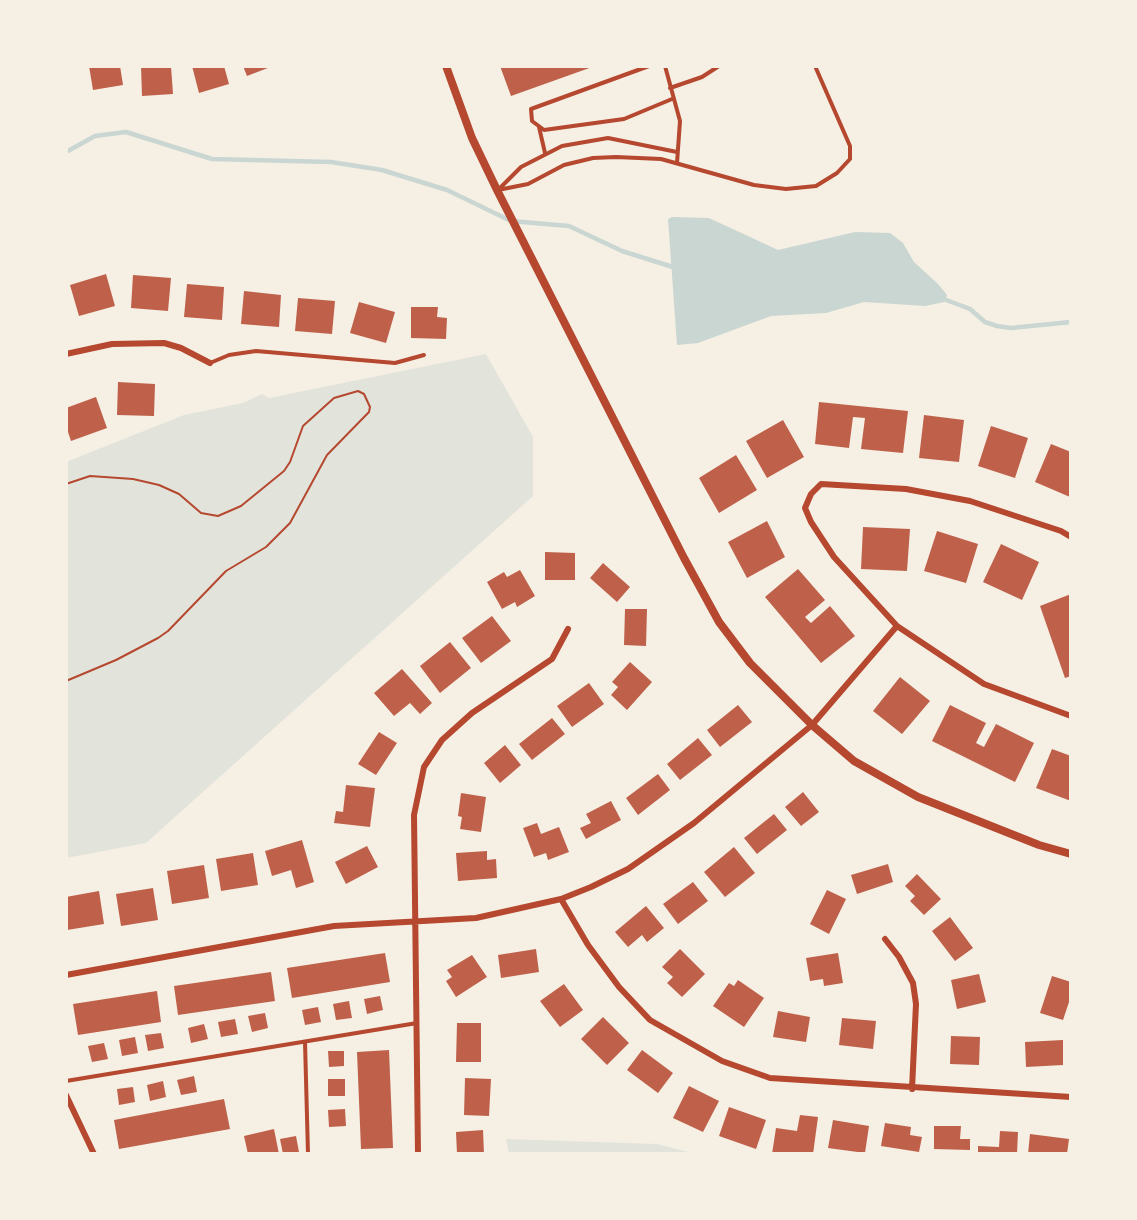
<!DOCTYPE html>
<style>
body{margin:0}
#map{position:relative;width:1137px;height:1220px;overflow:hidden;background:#f6efe4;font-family:Arial,sans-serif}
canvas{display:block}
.frame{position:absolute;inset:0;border:68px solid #f6efe4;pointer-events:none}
</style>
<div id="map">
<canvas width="1137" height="1220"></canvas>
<div class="frame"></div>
</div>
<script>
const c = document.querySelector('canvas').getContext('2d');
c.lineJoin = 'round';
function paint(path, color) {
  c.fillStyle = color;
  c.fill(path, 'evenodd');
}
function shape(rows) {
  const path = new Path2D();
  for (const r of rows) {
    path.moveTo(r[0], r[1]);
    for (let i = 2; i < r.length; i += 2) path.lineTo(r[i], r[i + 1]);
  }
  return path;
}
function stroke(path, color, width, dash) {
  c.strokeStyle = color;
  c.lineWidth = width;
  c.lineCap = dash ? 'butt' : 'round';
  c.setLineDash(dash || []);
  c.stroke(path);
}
paint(shape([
 [486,354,533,437,533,496,146,843,66,858,66,462,184,415,243,403,262,394,269,398],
 [506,1139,657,1144,696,1154,509,1154]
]), '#e2e4dc');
paint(shape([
 [672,217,709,218,778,250,855,232,890,233,903,243,914,262,938,284,947,295,946,298,944,302,925,306,864,302,826,313,771,316,698,343,677,345,668,219]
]), '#c9d6d2');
stroke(shape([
 [66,152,95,136,126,132,212,159,331,162,382,170,447,190,511,221,569,226,622,251,676,268],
 [941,298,970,309,985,322,997,326,1011,328,1071,322]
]), '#c9d6d2', 4.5);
paint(shape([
 [89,66,120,66,123,85,93,90],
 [141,66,171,66,173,94,142,96],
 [192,66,224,66,229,84,199,93],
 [243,66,273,66,247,76],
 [500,66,595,66,511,96],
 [106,274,115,306,79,316,70,285],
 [133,275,171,278,168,311,131,308],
 [187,284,224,287,222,320,184,317],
 [244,291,281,295,279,327,241,324],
 [298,298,335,301,332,334,295,331],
 [359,302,395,312,386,343,350,333],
 [411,307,438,307,437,317,447,318,446,339,411,338],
 [118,382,155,384,154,416,117,415],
 [96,397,107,428,71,441,66,426,66,408],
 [819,402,908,411,903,453,861,449,865,418,853,417,849,448,815,444],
 [924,415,964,420,959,462,919,458],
 [783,420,804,457,767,478,746,441],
 [991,426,1028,438,1015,478,978,466],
 [1051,444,1071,452,1070,497,1035,482],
 [736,455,757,490,719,513,699,478],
 [767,521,785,557,747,578,728,542],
 [863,527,910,529,907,571,861,569],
 [937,531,978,544,966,583,924,571],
 [1001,544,1039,562,1022,600,983,582],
 [545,552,575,553,575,580,545,580],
 [603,563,630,587,617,602,590,578],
 [798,569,825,600,805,617,811,623,830,606,855,636,821,663,765,597],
 [520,570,535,596,517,607,515,602,502,609,487,582,504,572,507,577],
 [1071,594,1071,676,1065,678,1040,606],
 [625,609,647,609,646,646,624,645],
 [492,616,511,641,481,663,462,638],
 [450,642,471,668,440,693,420,666],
 [630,662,652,682,627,710,611,695,618,687,612,682],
 [402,669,432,703,420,714,410,703,394,716,374,693],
 [900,677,930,701,902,734,873,711],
 [589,683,604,704,572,727,557,706],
 [738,705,752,722,720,747,707,730],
 [950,705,986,723,976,743,984,747,996,724,1034,743,1015,782,932,741],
 [552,718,565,734,532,760,519,744],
 [379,732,397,743,376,775,358,764],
 [698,738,712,755,680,780,667,764],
 [505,745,521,765,500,783,484,763],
 [1052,749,1071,756,1071,801,1036,788],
 [658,774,670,790,638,815,626,798],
 [346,785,375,788,370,827,334,823,336,811,343,812],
 [803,792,819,812,801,826,785,807],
 [461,793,486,797,481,832,460,829,462,817,458,816],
 [611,801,621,820,586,839,580,828,591,823,586,814],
 [774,814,787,830,757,854,744,838],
 [537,823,541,834,559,827,569,852,548,860,546,853,534,857,523,828],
 [302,840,314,882,296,888,291,870,272,876,265,851],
 [367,846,378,867,346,884,335,862],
 [734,847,755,873,725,897,704,872],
 [487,851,487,860,496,859,497,878,458,881,456,853],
 [253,853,258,885,221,891,216,859],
 [888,864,893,882,857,894,851,875],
 [204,865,209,898,172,904,167,871],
 [917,874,941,899,924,915,910,901,915,896,905,886],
 [693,882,708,901,678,924,663,904],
 [153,888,158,920,121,926,116,894],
 [827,890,846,899,829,934,810,924],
 [99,891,104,924,67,930,66,897],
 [646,906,664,928,647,942,642,935,628,947,615,932],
 [950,917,973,948,955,961,932,931],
 [536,949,539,972,501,978,498,955],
 [680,949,705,974,682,997,667,983,673,977,662,967],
 [385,953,390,982,292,998,287,968],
 [838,953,843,983,824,986,823,979,810,981,806,958],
 [472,955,487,977,456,997,446,981,452,977,447,970],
 [271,972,275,1001,178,1015,174,986],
 [979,974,986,1002,957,1009,951,980],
 [1052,976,1071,982,1071,996,1063,1020,1040,1013],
 [738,980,764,998,744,1027,713,1006,729,983,734,986],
 [564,984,583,1010,560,1027,540,1001],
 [157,991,161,1022,78,1035,73,1004],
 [380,996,383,1010,367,1014,364,999],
 [349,1001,352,1018,336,1020,333,1004],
 [318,1007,321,1022,305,1025,302,1010],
 [778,1011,810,1017,806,1042,773,1037],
 [265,1013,268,1028,252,1032,248,1016],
 [603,1017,629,1043,607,1065,581,1039],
 [842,1018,876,1021,873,1049,839,1045],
 [235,1019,238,1034,221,1037,218,1022],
 [457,1023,481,1023,481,1062,456,1062],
 [204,1024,208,1039,191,1043,188,1028],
 [161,1033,164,1048,148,1051,145,1035],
 [951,1036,980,1037,979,1065,950,1064],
 [135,1037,138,1053,122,1056,119,1040],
 [1063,1040,1063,1065,1026,1067,1025,1042],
 [104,1043,108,1059,92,1062,88,1046],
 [389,1050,393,1148,361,1149,357,1052],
 [642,1050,673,1073,658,1093,627,1070],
 [328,1051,344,1051,344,1066,329,1067],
 [194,1076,197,1092,181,1095,177,1080],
 [465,1078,491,1079,489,1116,464,1115],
 [328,1079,345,1079,345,1096,328,1096],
 [163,1081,166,1097,150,1101,147,1085],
 [689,1086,719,1101,703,1132,673,1118],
 [133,1087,135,1102,119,1105,117,1089],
 [224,1099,230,1129,119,1149,114,1120],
 [729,1107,766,1120,756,1149,719,1136],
 [345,1109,346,1126,329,1127,328,1110],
 [800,1115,818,1117,813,1154,772,1154,776,1128,797,1131],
 [833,1120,869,1126,865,1153,828,1148],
 [885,1123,911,1127,910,1135,922,1137,919,1152,881,1146],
 [934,1126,961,1126,960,1139,970,1139,970,1150,934,1149],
 [274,1129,279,1154,248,1154,244,1136],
 [483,1130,484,1154,457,1154,456,1132],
 [1000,1131,1018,1132,1017,1154,978,1154,978,1146,999,1147],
 [1030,1134,1069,1139,1067,1154,1028,1154],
 [296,1136,299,1152,283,1154,280,1139]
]), '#bf614a');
stroke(shape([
 [66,484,90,476,133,479,159,485,179,494,201,513,218,516,241,506,284,471,290,462,303,426,334,398,358,391,364,394,370,407,369,412,327,455,290,523,266,547,226,571,168,631,158,638,116,660,66,681]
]), '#b5482f', 2);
stroke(shape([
 [649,66,531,109,532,121,544,130,624,119,672,99],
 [665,66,680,121,677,163],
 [670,88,702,77,719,66],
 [539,127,545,153],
 [498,190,528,184,564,165,593,158,616,157,661,159,754,185,786,189,816,186,837,173,850,159,850,146,815,66],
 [498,190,521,167,562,146,608,138,677,152],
 [210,363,229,355,256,351,395,363,424,355],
 [305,1042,308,1154],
 [66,1081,417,1023]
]), '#b5482f', 4);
stroke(shape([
 [66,354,112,344,164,343,181,348,210,363],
 [1071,537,1061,531,970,501,906,489,821,484,811,494,805,508,811,522,834,557,897,626,984,684,1071,716],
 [561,899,588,945,619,987,650,1020,722,1061,770,1078,1071,1097],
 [885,939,899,957,913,983,916,1004,912,1089],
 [66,975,334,926,476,918,561,899,591,887,628,869,694,823,812,725,897,626],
 [66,1095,94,1154],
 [418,1154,414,815,424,767,442,740,472,713,552,659,568,629]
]), '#b5482f', 6);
stroke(shape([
 [446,66,472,138,497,190,684,558,719,622,750,663,812,725,854,761,918,797,1039,845,1071,854]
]), '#b5482f', 8);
</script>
